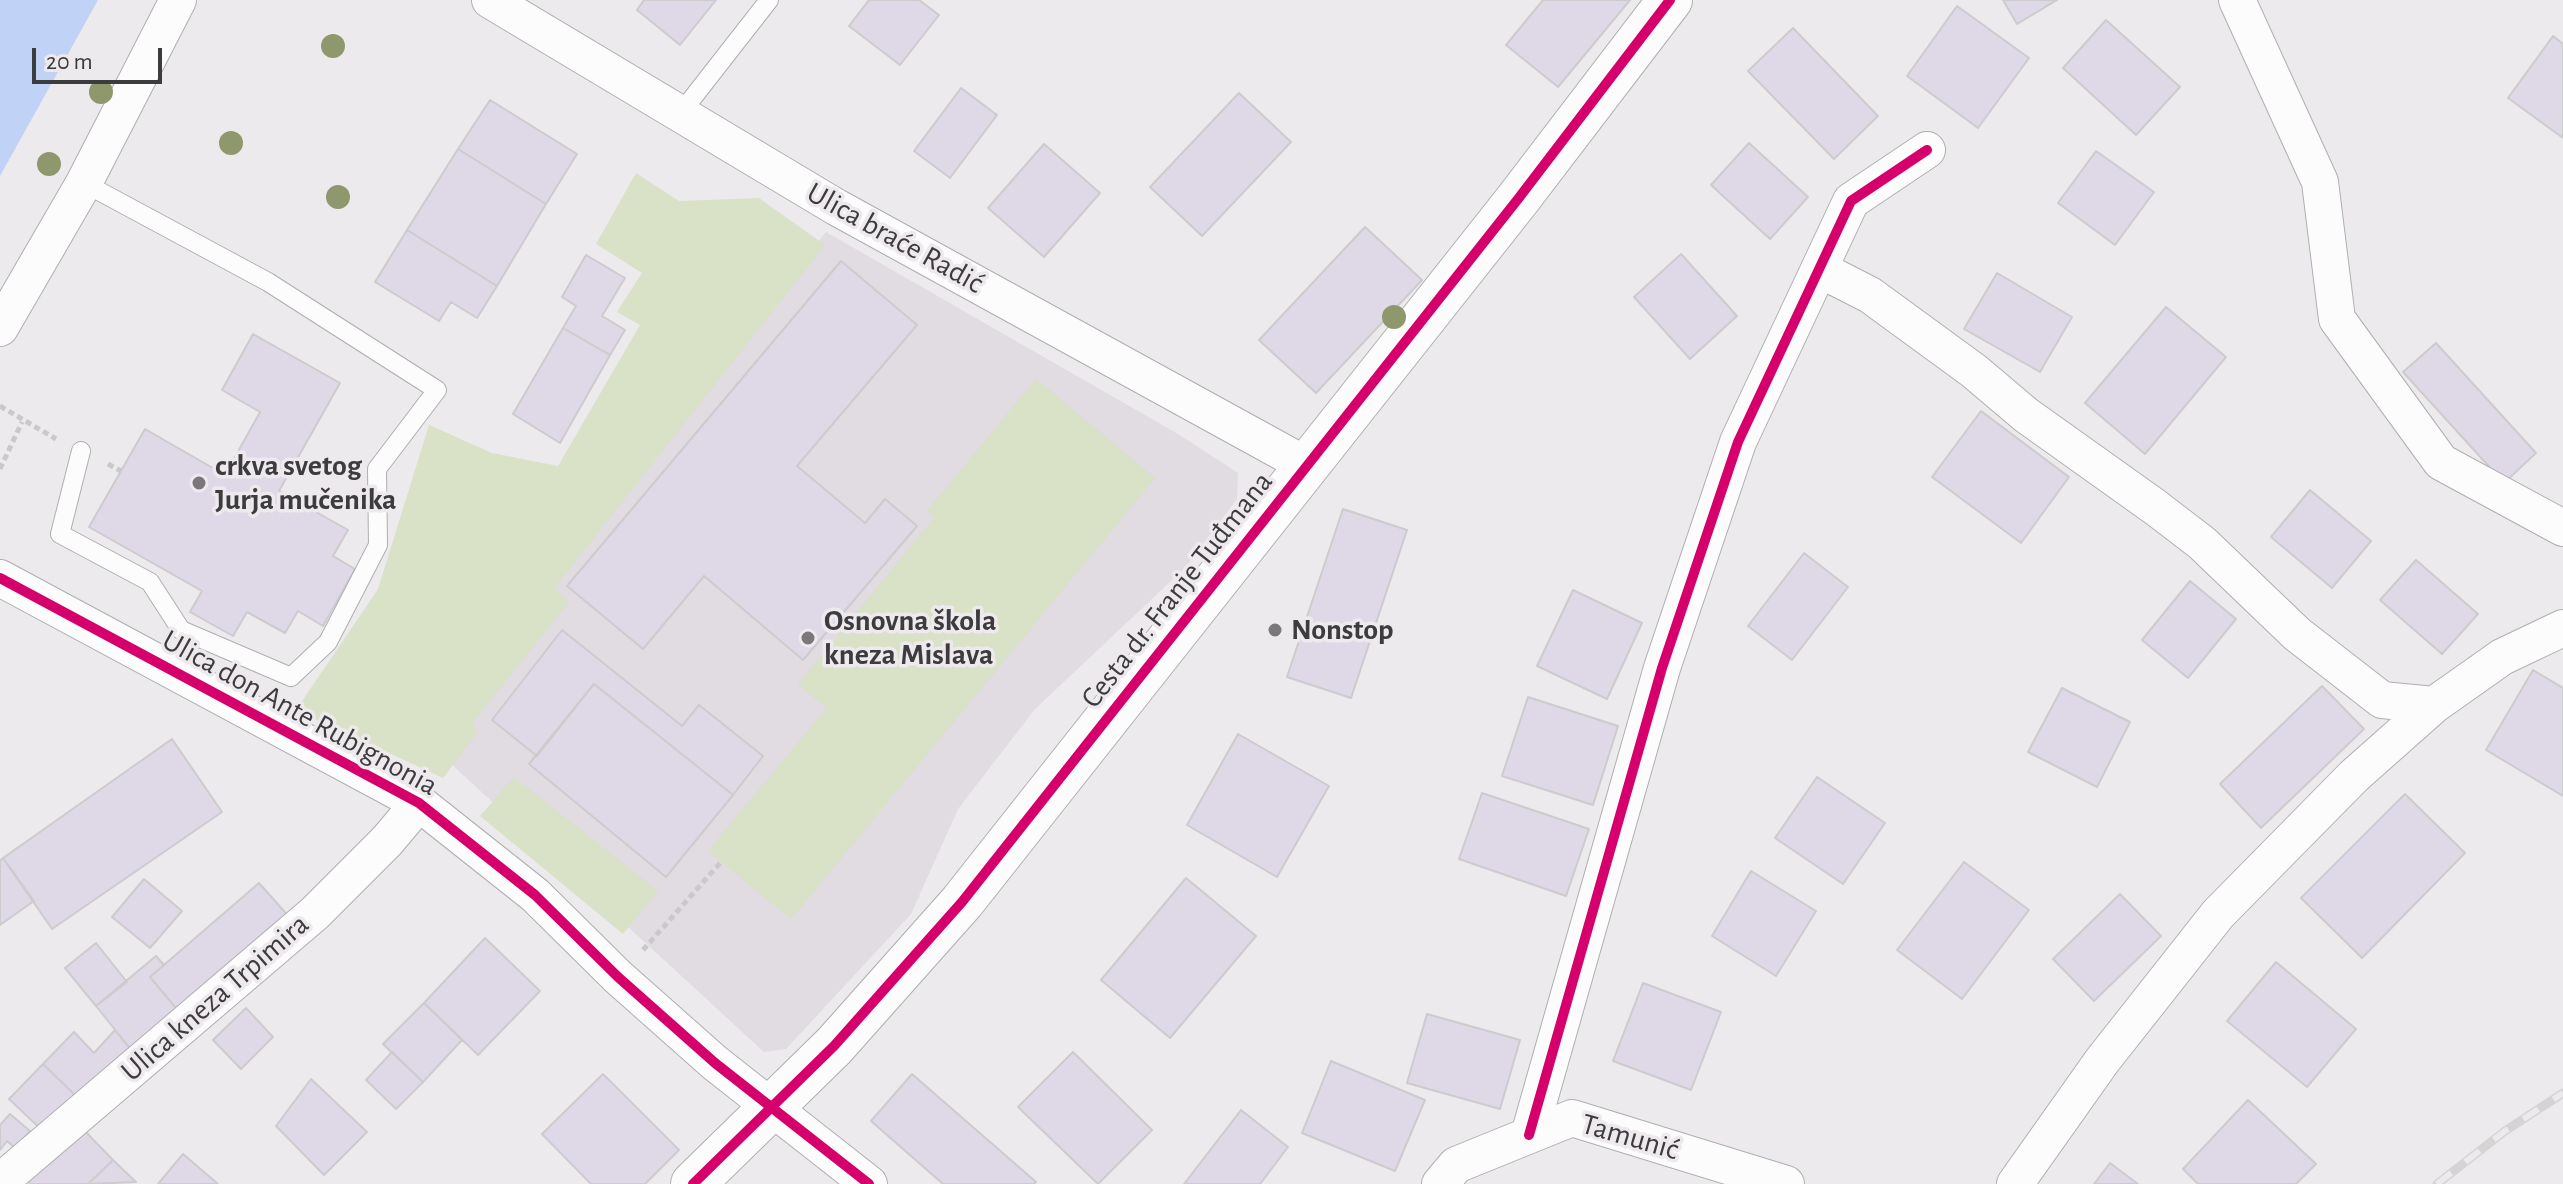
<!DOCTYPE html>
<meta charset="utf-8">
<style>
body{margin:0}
#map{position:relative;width:2563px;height:1184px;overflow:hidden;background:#eceaec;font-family:"Alegreya Sans",sans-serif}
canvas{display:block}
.scale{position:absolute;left:32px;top:48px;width:130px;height:36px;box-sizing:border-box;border:4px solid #3c3b3d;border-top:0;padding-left:10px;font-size:24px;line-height:28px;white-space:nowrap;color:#3c3b3d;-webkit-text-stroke:6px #ede9ed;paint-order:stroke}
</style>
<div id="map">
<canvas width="2563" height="1184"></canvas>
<div class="scale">20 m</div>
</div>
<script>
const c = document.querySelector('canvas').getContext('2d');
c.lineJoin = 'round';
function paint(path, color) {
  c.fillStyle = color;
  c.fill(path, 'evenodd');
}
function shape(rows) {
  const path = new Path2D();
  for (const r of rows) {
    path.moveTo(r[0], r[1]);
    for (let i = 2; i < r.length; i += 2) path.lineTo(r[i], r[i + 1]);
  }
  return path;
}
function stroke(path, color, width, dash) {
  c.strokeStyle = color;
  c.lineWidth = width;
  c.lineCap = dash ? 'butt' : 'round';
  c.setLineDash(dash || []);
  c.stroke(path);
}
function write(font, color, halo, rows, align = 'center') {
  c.font = font + ' "Alegreya Sans",sans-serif';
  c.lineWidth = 7;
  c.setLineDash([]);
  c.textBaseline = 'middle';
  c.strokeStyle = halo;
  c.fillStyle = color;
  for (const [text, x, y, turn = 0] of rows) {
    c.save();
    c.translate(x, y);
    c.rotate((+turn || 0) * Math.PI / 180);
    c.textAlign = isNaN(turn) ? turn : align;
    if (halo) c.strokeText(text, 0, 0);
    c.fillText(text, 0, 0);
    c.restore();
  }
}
paint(shape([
 [826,232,1178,434,1238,473,1237,499,1186,567,1035,709,958,809,911,914,786,1049,764,1052,425,740]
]), '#e1dbe2');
paint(shape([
 [636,173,679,201,759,198,825,245,555,587,569,602,473,722,477,733,443,778,296,710,378,589,429,425,492,453,558,466,640,325,617,312,642,273,596,244],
 [1036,379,1155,478,791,919,708,851,827,708,798,684,934,518,927,511],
 [514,777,658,891,623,934,480,816]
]), '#d9e1c7');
paint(shape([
 [0,0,98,0,0,176]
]), '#c0d2f5');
const building = shape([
 [644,0,716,0,680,45,637,10,644,0],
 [869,0,919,0,939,15,900,65,849,26,869,0],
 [1543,0,1630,0,1558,87,1506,45,1543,0],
 [2003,0,2057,0,2017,24,2003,0],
 [1957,6,2029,58,1978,128,1907,76,1957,6],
 [2106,20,2180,87,2136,135,2063,68,2106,20],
 [1793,28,1878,116,1834,159,1748,71,1793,28],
 [2553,36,2563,44,2563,138,2508,98,2553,36],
 [961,88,997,115,950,178,914,151,961,88],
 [1239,93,1291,142,1202,236,1150,187,1239,93],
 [490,100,577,154,546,204,458,149,490,100],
 [1749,143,1808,197,1770,239,1711,185,1749,143],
 [1044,144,1100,193,1044,257,988,208,1044,144],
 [458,149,546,204,497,286,407,230,458,149],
 [2096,151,2154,192,2115,245,2058,203,2096,151],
 [1365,227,1422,280,1316,393,1259,340,1365,227],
 [407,230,497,286,477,318,451,302,439,321,375,282,407,230],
 [1681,254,1737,316,1690,359,1634,297,1681,254],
 [586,255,625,278,602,316,625,330,610,355,563,328,576,306,562,297,586,255],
 [841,261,917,325,797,466,865,523,885,499,917,526,803,660,704,576,643,649,567,586,841,261],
 [1997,273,2072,317,2040,372,1964,329,1997,273],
 [2166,307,2226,357,2145,454,2085,403,2166,307],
 [563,328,610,355,560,443,513,414,563,328],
 [253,334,340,383,279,491,348,530,333,556,355,569,323,626,298,611,285,633,247,612,233,636,190,612,202,591,89,527,145,429,225,475,260,412,222,390,253,334],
 [2436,343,2536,453,2504,483,2403,372,2436,343],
 [1981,411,2069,477,2021,543,1932,477,1981,411],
 [2310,490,2371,541,2332,588,2271,537,2310,490],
 [1343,509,1407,530,1351,698,1287,677,1343,509],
 [1804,553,1848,587,1792,660,1748,626,1804,553],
 [2416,560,2478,614,2442,654,2380,600,2416,560],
 [2190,581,2236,619,2188,678,2142,640,2190,581],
 [1573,590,1642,623,1607,699,1537,666,1573,590],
 [562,630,682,726,699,705,763,756,733,795,594,684,537,756,492,720,562,630],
 [2533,670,2563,688,2563,796,2486,750,2533,670],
 [594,684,733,795,666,877,529,764,594,684],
 [2322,686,2364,729,2261,828,2220,784,2322,686],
 [2062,688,2130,722,2097,787,2028,752,2062,688],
 [1528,697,1618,726,1593,805,1502,776,1528,697],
 [1238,734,1329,786,1277,877,1187,825,1238,734],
 [172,739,222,812,52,929,3,858,172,739],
 [1817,777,1885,823,1843,884,1775,838,1817,777],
 [1482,793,1589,829,1566,896,1459,859,1482,793],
 [2405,794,2465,853,2362,958,2301,898,2405,794],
 [3,858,34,901,0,925,0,861,3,858],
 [1964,862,2029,910,1962,999,1897,950,1964,862],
 [1751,871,1816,911,1776,976,1712,936,1751,871],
 [1186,878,1256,936,1170,1038,1101,980,1186,878],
 [144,879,182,911,150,948,112,917,144,879],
 [259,883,291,919,180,1013,150,977,259,883],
 [2120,894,2161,936,2094,1001,2053,959,2120,894],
 [485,938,540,991,478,1055,424,1003,485,938],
 [96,943,127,982,96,1006,65,968,96,943],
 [156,956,164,965,150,977,180,1013,132,1051,96,1006,156,956],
 [2276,962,2356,1029,2307,1087,2227,1021,2276,962],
 [1643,983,1721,1012,1691,1090,1613,1061,1643,983],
 [424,1003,462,1040,423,1082,383,1044,424,1003],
 [246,1008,273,1037,241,1069,213,1040,246,1008],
 [1427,1014,1520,1040,1500,1109,1407,1083,1427,1014],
 [115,1030,132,1051,80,1100,43,1064,74,1032,94,1053,115,1030],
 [392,1052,423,1082,396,1109,366,1080,392,1052],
 [1073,1052,1152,1130,1098,1184,1018,1107,1073,1052],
 [1331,1061,1425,1100,1395,1171,1302,1133,1331,1061],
 [43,1064,80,1100,46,1134,9,1099,43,1064],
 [603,1074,679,1150,645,1184,591,1184,542,1134,603,1074],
 [912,1074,1036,1182,1034,1184,943,1184,871,1121,912,1074],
 [311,1079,367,1132,324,1175,276,1126,311,1079],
 [2248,1100,2316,1164,2296,1184,2198,1184,2183,1169,2248,1100],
 [1241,1110,1288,1147,1260,1184,1184,1184,1241,1110],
 [10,1114,30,1131,15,1148,7,1141,0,1150,0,1125,10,1114],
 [81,1127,113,1160,88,1184,31,1184,27,1180,81,1127],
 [183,1154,218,1184,158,1184,183,1154],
 [113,1160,136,1182,88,1184,113,1160],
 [2110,1163,2138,1184,2094,1184,2110,1163]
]);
paint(building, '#dfd8e6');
stroke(building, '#cccbcd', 2);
const lane = shape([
 [680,114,769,0],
 [81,451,60,534,150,582,181,630,291,677,328,642,378,545,377,469,437,390,268,282,84,183]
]);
const street = shape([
 [490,0,836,207,1306,465],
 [2237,0,2320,182,2337,319,2441,462,2563,528],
 [1819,269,1870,295,1974,371,2026,415,2155,507,2202,543,2297,634,2382,700,2434,705],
 [0,328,84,183,178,0],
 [0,578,419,803,535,895,618,977,715,1063,869,1184],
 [1529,1135,1662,668,1738,442,1851,201,1927,150],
 [0,1182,315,913,387,841,419,803],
 [1440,1184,1456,1165,1572,1118,1786,1184],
 [2015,1184,2102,1061,2218,914,2354,776,2434,705,2502,657,2563,628]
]);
const secondary = shape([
 [693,1184,834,1046,962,902,1518,199,1670,0]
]);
stroke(lane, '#afaeb0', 20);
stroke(street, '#afaeb0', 38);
stroke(secondary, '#afaeb0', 46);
stroke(shape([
 [0,406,56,439],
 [108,464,121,471],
 [0,469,22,422],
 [643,950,721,862]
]), '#c9c9c9', 5, [6, 4]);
stroke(lane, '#fcfcfc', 18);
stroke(street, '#fcfcfc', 36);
stroke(secondary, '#fcfcfc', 44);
const rail = shape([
 [2437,1184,2505,1131,2563,1093]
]);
stroke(rail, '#d5d4d5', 9);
stroke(rail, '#ede9ed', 6, [18]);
stroke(shape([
 [0,578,419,803,535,895,618,977,715,1063,869,1184],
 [1529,1135,1662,668,1738,442,1851,201,1927,150],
 [693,1184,834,1046,962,902,1518,199,1670,0]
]), '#d6006c', 10);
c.fillStyle = '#8f986c';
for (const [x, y] of [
 [333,46],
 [101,92],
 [231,143],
 [49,164],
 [338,197],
 [1394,317]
]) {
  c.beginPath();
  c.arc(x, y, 12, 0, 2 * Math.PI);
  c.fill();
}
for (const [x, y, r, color] of [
 [199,483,8,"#7a787a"],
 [1275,630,8,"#7a787a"],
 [808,638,8,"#7a787a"]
]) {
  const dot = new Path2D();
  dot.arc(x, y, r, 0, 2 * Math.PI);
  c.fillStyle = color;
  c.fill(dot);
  stroke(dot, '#ede9ed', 3);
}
write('30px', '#3c3b3d', '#ede9ed', [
 ["Ulica braće Radić",895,238,29],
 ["Cesta dr. Franje Tuđmana",1177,590,-52],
 ["Ulica don Ante Rubignonia",300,713,29],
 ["Ulica kneza Trpimira",215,998,-41],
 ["Tamunić",1630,1137,16]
]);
write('bold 30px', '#3c3b3d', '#ede9ed', [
 ["crkva svetog",215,466],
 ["Jurja mučenika",215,500],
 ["Osnovna škola",824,621],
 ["kneza Mislava",824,655],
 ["Nonstop",1291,630]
], 'left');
</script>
